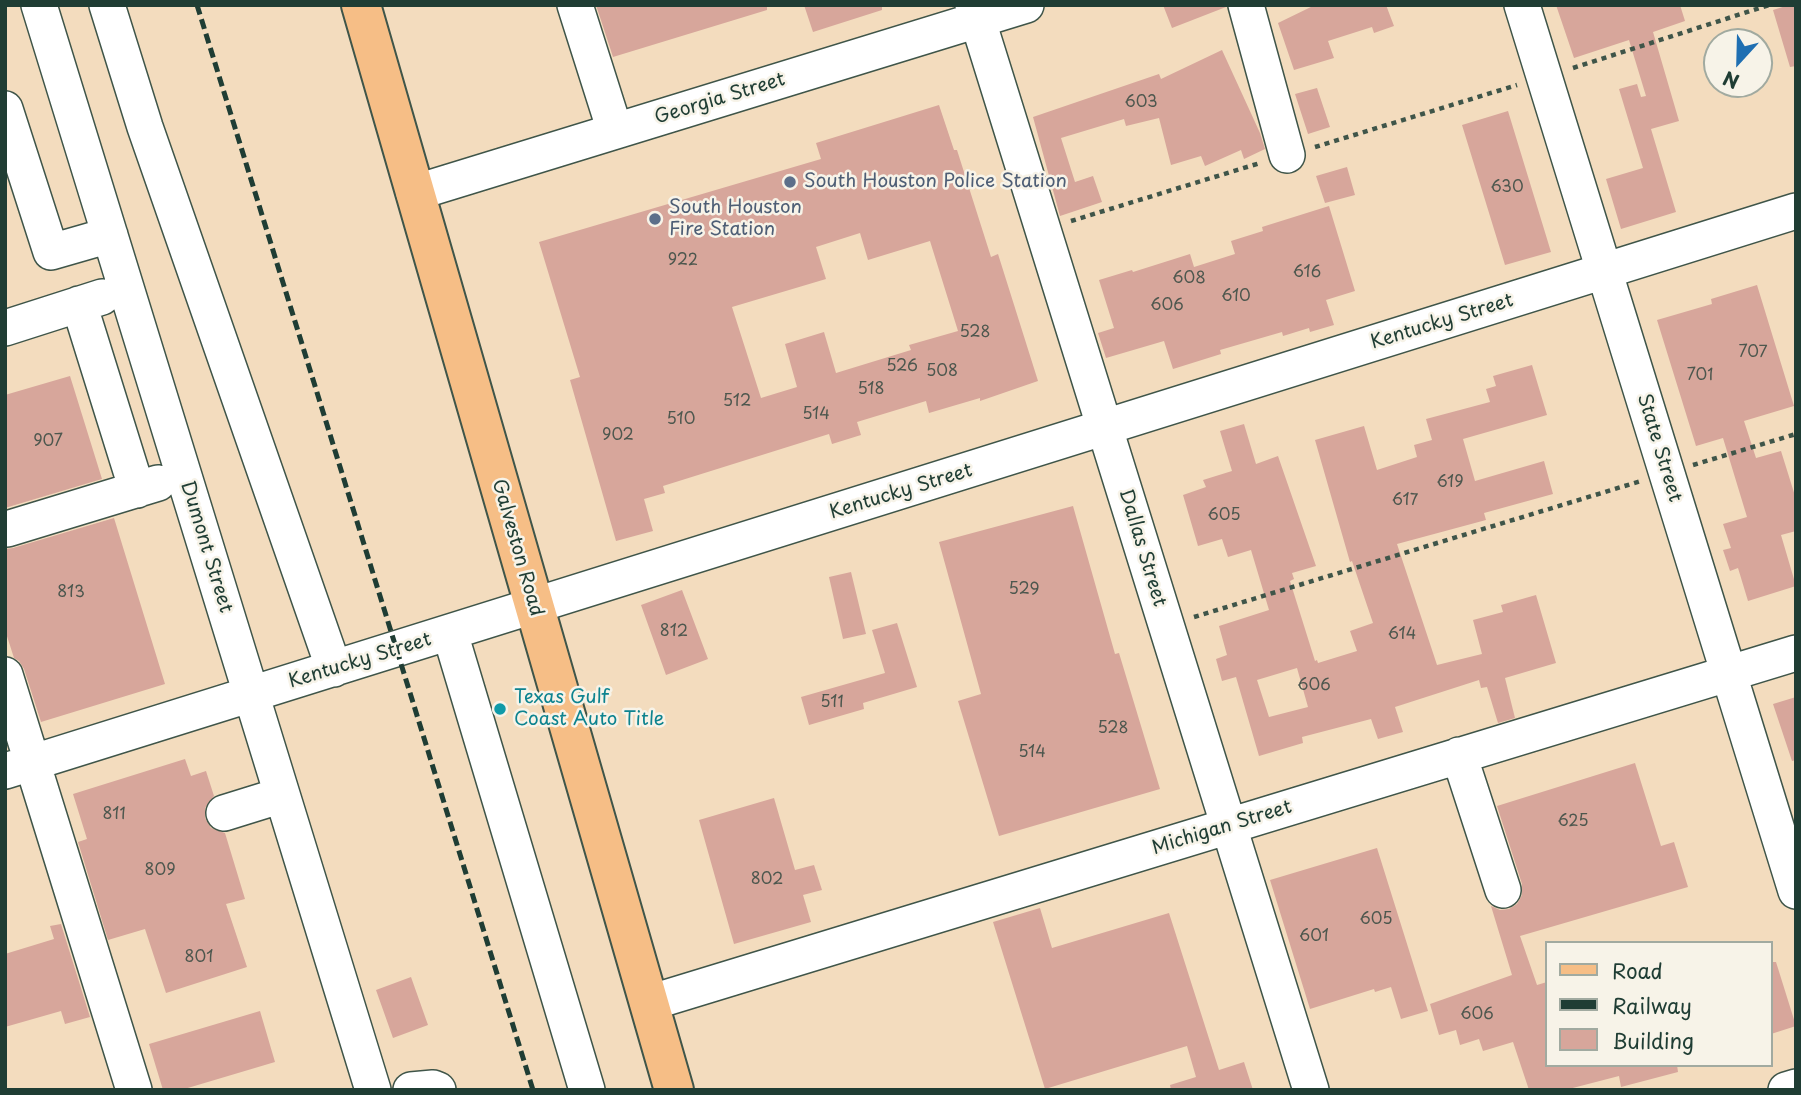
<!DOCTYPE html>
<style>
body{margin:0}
#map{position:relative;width:1801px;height:1095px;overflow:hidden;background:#f3dcbe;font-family:"Playpen Sans",sans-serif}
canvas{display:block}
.frame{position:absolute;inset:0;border:7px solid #1f3d34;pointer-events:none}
.legend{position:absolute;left:1545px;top:941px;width:228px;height:126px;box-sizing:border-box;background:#f7f3e8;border:2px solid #a1aaa0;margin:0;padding:9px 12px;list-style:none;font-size:21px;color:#1f3d34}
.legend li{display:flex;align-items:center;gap:14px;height:35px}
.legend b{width:35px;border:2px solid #a1aaa0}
.north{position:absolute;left:1703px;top:28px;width:70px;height:70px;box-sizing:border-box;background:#f7f3e8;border:2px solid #a1aaa0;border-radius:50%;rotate:202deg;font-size:19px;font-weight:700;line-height:28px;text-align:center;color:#1f3d34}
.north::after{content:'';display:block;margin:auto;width:24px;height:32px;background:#1f6fb2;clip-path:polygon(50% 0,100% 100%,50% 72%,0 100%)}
</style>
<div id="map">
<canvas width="1801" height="1095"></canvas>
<div class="frame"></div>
<ul class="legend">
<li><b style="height:9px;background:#f6be86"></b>Road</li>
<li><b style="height:9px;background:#1f3d34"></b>Railway</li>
<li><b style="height:19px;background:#d7a69b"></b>Building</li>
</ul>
<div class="north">N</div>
</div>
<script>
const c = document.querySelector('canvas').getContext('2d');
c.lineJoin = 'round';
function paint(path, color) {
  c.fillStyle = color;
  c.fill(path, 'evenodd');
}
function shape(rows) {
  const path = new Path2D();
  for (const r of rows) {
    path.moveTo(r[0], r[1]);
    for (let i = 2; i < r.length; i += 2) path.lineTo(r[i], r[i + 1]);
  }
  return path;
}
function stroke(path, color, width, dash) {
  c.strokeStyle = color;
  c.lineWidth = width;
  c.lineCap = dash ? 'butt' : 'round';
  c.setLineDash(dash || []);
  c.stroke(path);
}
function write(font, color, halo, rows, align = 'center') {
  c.font = font + ' "Playpen Sans",sans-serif';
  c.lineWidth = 5;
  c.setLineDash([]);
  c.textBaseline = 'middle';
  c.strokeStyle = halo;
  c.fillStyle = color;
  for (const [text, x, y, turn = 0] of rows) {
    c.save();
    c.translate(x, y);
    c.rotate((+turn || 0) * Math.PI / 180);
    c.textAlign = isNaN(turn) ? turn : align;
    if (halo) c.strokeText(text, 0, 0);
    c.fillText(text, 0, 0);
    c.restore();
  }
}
paint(shape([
 [596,5,767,5,767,10,613,57],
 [804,5,882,5,882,10,813,32],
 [1163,5,1226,5,1226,7,1172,28],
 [1315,5,1386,5,1394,26,1374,33,1372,27,1328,41,1334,58,1294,70,1278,23],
 [1556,5,1680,5,1685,21,1653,32,1679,121,1651,129,1676,212,1621,229,1606,179,1643,168,1619,89,1637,84,1641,97,1646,96,1629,40,1574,58],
 [1789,5,1796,5,1796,66,1790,67,1773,10],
 [1222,50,1260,133,1265,149,1244,159,1241,150,1205,166,1201,156,1171,165,1159,118,1126,126,1124,119,1061,138,1075,182,1093,176,1102,202,1060,216,1033,117,1159,74,1161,79],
 [1317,88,1330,127,1308,134,1295,94],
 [939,105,954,150,957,150,991,257,998,254,1038,381,980,401,980,398,929,413,926,401,857,422,861,435,832,444,829,434,663,486,665,493,644,499,653,531,616,541,570,380,580,377,539,242,821,159,816,143],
 [860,233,868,260,930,241,958,331,909,345,911,350,836,373,824,332,785,344,797,387,761,398,732,307,826,279,816,247],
 [1508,111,1551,252,1505,265,1462,125],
 [1347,167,1355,195,1325,203,1316,176],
 [1329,206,1355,291,1326,300,1334,325,1310,332,1309,328,1283,336,1282,332,1220,350,1221,354,1173,369,1164,341,1106,358,1098,333,1114,328,1099,280,1132,270,1133,272,1190,254,1194,267,1235,254,1231,241,1263,231,1262,227],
 [1757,285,1794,406,1744,421,1756,458,1781,451,1796,499,1796,531,1781,535,1796,586,1748,601,1738,568,1730,571,1723,550,1731,548,1723,524,1747,517,1723,438,1696,446,1657,320,1712,304,1711,299],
 [1532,365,1547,415,1463,439,1475,481,1544,461,1553,494,1484,513,1486,520,1397,544,1437,665,1482,654,1473,620,1503,612,1501,605,1536,595,1556,663,1505,678,1515,718,1498,723,1487,687,1481,688,1479,680,1395,707,1403,732,1378,739,1371,719,1302,737,1303,743,1259,756,1236,677,1222,681,1216,659,1227,655,1219,626,1269,610,1251,550,1228,557,1222,539,1198,546,1183,495,1206,487,1203,480,1232,471,1220,431,1244,424,1256,464,1278,456,1316,566,1292,573,1294,579,1290,581,1315,661,1317,660,1318,663,1357,651,1350,631,1373,623,1352,561,1350,562,1315,440,1364,426,1377,470,1417,457,1414,445,1432,440,1426,419,1490,402,1486,389,1496,386,1493,376],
 [1297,668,1308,707,1269,717,1257,680],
 [70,376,102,479,5,508,5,395],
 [1073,506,1115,654,1119,653,1160,789,999,836,958,701,981,694,939,542],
 [114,518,165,684,41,722,24,669,19,661,14,658,5,630,5,549,13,548],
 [851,572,866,634,843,639,829,577],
 [682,590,708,659,666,675,641,605],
 [897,623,917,687,863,703,864,709,809,725,801,697,885,673,872,630],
 [1796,697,1796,760,1792,761,1773,704],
 [185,759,191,776,206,771,214,796,205,808,205,818,211,828,225,833,245,899,226,904,247,967,166,993,145,929,108,940,78,842,87,839,73,794],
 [1635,763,1661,846,1674,842,1688,887,1520,936,1537,985,1547,982,1547,1065,1677,1065,1678,1072,1621,1087,1619,1076,1565,1090,1529,1090,1513,1042,1483,1051,1479,1039,1460,1045,1456,1030,1439,1035,1430,1004,1512,975,1491,906,1500,910,1509,909,1517,904,1522,895,1522,884,1497,806],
 [774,798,795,870,814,865,822,890,803,895,811,922,734,944,699,820],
 [1377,848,1428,1011,1401,1019,1391,987,1375,992,1374,989,1310,1009,1270,880],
 [1040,908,1052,948,1169,913,1219,1070,1244,1062,1253,1090,1171,1090,1170,1085,1196,1077,1187,1046,1045,1089,993,922],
 [61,924,90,1017,65,1024,61,1011,5,1027,5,954,54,939,50,926],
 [1771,962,1776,962,1796,1026,1771,1034],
 [411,977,428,1025,393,1038,376,990],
 [260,1011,275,1062,181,1090,163,1090,149,1044]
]), '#d7a69b');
const minor = shape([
 [39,5,373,1090],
 [107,5,145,127,334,669],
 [575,5,615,131],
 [973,5,1311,1090],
 [1246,5,1287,155],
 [1522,5,1796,891],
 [5,109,51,252,110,235],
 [414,193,1026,5],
 [79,304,137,490],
 [5,328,102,297],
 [7,529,158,483],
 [450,633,587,1090],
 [5,675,134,1090],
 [1459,755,1503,890],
 [5,771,1796,211],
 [224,813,282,795],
 [649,1003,1796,653],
 [411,1090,433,1088,438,1090],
 [1786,1090,1796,1087]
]);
const major = shape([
 [361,5,674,1090]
]);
stroke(minor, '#3f5549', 38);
stroke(major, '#3f5549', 42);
stroke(shape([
 [1573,68,1769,5],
 [1315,147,1517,85],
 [1071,221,1260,163],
 [1693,465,1796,434],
 [1194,617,1641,481]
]), '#3f5549', 4.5, [5, 5]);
stroke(minor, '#fff', 35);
stroke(major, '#f6be86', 38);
stroke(shape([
 [197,5,533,1090]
]), '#1f3d34', 5, [10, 5]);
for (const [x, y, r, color] of [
 [790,182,7,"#5c6f8a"],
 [655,219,7,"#5c6f8a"],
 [500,709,7,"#0f9aa8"]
]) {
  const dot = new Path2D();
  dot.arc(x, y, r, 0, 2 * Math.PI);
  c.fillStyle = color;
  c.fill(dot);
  stroke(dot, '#f7f3e8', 2.5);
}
write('16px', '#4d574e', null, [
 ["603",1141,103],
 ["630",1507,188],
 ["922",683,261],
 ["616",1307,273],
 ["608",1189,279],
 ["610",1236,297],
 ["606",1167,306],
 ["528",975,333],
 ["707",1753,353],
 ["526",902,367],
 ["508",942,372],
 ["701",1700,376],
 ["518",871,390],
 ["512",737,402],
 ["514",816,415],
 ["510",681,420],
 ["902",618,436],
 ["907",48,442],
 ["619",1450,483],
 ["617",1405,501],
 ["605",1224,516],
 ["529",1024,590],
 ["813",71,593],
 ["812",674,632],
 ["614",1402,635],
 ["606",1314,686],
 ["511",832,703],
 ["528",1113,729],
 ["514",1032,753],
 ["811",114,815],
 ["625",1573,822],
 ["809",160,871],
 ["802",767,880],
 ["605",1376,920],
 ["601",1314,937],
 ["801",199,958],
 ["606",1477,1015]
]);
write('19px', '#1f3d34', '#f7f3e8', [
 ["Georgia Street",720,99,-17],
 ["Kentucky Street",1442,322,-17],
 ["State Street",1659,448,73],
 ["Kentucky Street",901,492,-17],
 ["Dumont Street",206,547,73],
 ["Galveston Road",517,548,74],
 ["Dallas Street",1142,548,73],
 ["Kentucky Street",360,661,-17],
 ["Michigan Street",1222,828,-17]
]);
write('19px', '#4e5e75', '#f7f3e8', [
 ["South Houston Police Station",804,182],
 ["South Houston",669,208],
 ["Fire Station",669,230]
], 'left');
write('19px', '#0d838f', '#f7f3e8', [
 ["Texas Gulf",514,698],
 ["Coast Auto Title",514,720]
], 'left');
</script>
